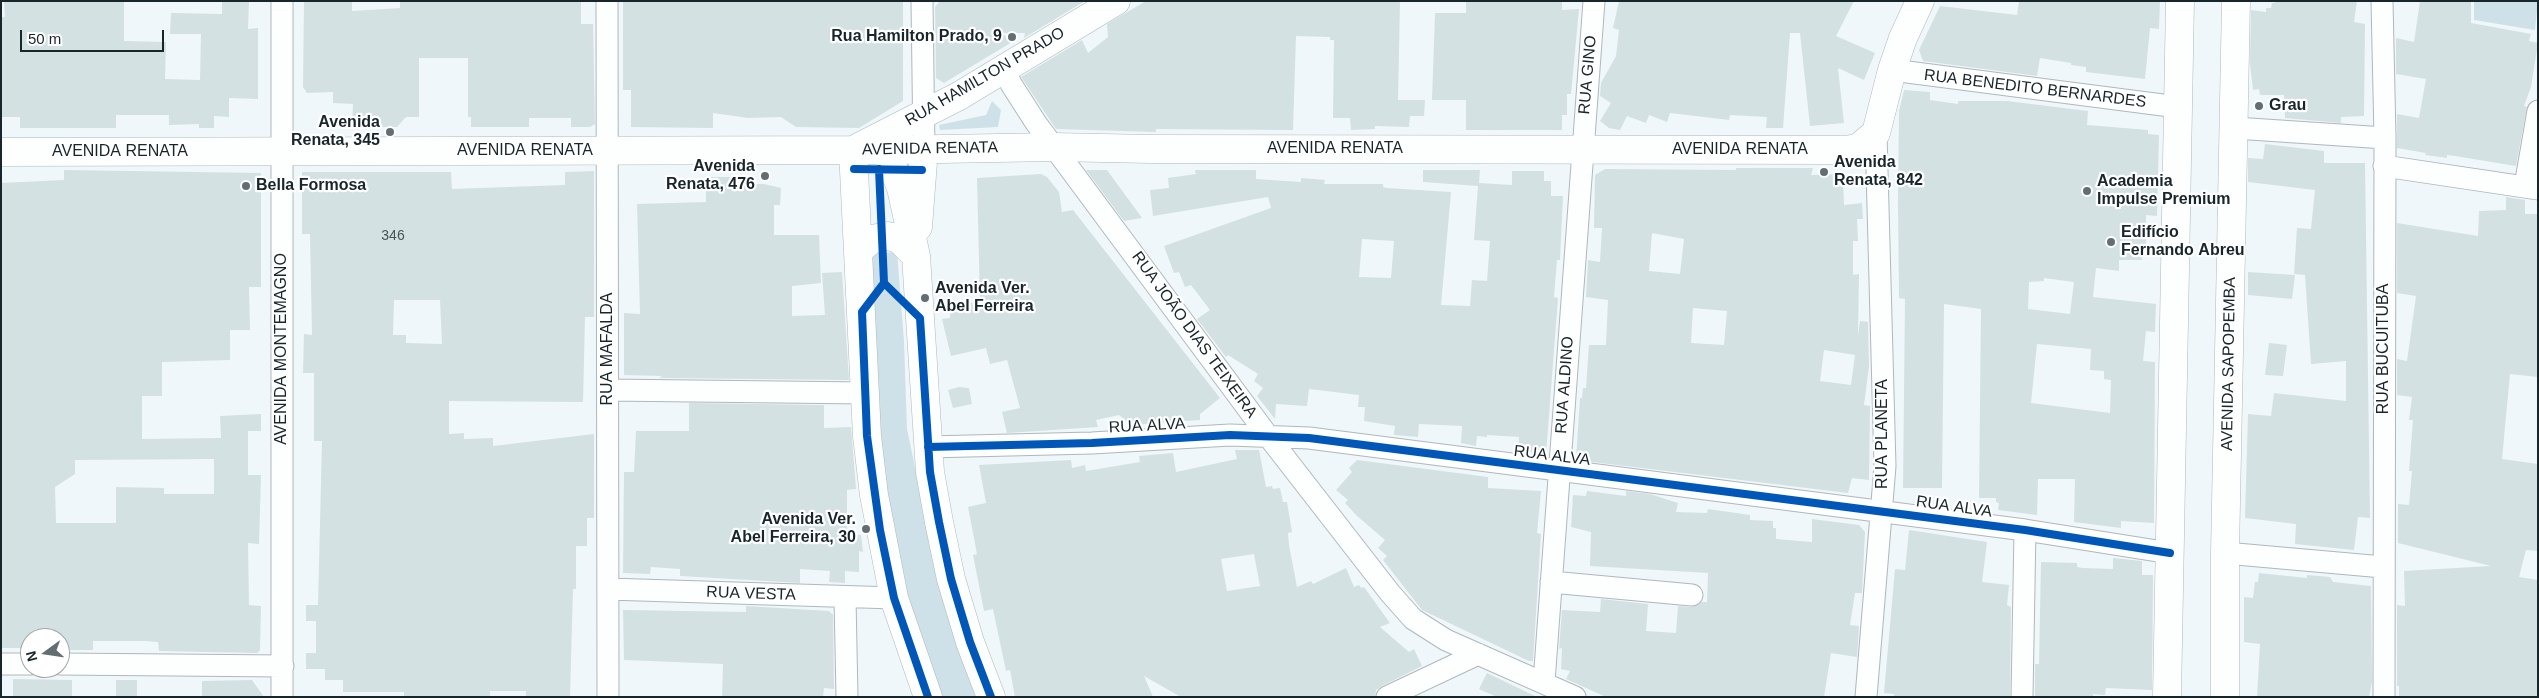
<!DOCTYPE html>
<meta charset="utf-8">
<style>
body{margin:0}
#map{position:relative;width:2539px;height:698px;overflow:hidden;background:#eff7fa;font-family:Helvetica,sans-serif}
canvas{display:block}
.frame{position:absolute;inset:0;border:2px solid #18252a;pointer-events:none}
.north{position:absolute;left:20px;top:628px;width:50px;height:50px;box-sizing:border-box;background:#fff;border:1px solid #a3a8aa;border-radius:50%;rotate:256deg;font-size:14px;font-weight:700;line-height:20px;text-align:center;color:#18252a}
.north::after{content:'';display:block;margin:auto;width:18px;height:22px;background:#636e73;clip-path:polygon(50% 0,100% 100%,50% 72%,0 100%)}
.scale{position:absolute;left:20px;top:30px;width:144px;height:22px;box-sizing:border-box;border:2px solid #18252a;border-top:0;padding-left:6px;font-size:15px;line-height:18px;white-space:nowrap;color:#18252a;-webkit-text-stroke:4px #fff;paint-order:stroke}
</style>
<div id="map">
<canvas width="2539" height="698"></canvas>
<div class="frame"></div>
<div class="north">N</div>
<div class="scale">50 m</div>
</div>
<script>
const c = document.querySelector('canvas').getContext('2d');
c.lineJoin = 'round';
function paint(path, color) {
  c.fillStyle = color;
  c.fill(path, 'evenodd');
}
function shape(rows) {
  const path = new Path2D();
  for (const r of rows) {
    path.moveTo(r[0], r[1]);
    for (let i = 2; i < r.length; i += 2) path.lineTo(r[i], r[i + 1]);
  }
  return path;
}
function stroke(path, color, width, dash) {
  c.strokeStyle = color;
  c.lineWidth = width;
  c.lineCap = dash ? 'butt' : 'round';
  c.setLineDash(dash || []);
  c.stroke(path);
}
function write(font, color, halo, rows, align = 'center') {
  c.font = font + ' Helvetica,sans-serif';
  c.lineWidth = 4.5;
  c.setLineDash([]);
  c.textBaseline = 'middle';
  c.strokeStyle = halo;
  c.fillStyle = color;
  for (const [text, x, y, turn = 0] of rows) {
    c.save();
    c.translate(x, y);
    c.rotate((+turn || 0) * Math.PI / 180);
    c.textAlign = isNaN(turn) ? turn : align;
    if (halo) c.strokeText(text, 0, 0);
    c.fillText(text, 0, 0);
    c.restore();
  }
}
paint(shape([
 [2474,1,2538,1,2535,30,2474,20],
 [992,101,1001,110,998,127,940,130,939,125,986,115],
 [897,252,904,341,907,429,942,596,979,697,932,697,899,599,869,416,869,254]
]), '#cee1e8');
paint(shape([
 [4,1,124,2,124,41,166,42,165,79,200,80,201,34,170,34,171,13,222,14,222,1,249,1,248,29,258,28,258,99,229,98,229,117,214,116,214,128,199,128,199,124,169,125,169,115,116,115,116,128,20,128,20,117,1,117,1,17,5,17],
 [304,1,352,1,352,11,400,8,400,1,581,1,581,24,593,24,595,124,590,127,571,127,571,118,529,118,529,127,471,127,471,117,468,117,468,58,419,58,419,117,406,117,397,127,352,127,353,104,333,103,333,92,307,93,303,87],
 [623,1,903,1,903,101,859,128,796,127,781,117,748,118,713,113,713,128,631,127,631,90,623,90],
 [940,1,1085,1,1024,38,1025,33,1002,33,1012,42,944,83,936,78,935,7],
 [1146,1,1400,1,1398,100,1425,100,1424,116,1410,116,1409,127,1375,126,1375,129,1351,130,1350,118,1333,118,1334,40,1330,40,1330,37,1296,36,1293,130,1156,129,1156,132,1056,129,1021,77,1082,40,1088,53,1108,37,1107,24],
 [1466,1,1562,1,1562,10,1579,9,1571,94,1567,94,1567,115,1562,115,1562,130,1466,130,1466,100,1432,100,1435,13,1466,13],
 [1619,1,1854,1,1836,36,1875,53,1864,80,1838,68,1844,123,1810,126,1800,33,1790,33,1783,128,1766,128,1767,117,1730,115,1729,120,1670,113,1667,122,1649,115,1646,123,1627,116,1620,130,1609,128,1600,121,1611,103,1600,96,1601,83,1616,56,1619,30,1613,28],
 [2019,1,2160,1,2159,29,2150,28,2145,79,2086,72,2086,67,2071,65,2071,63,2040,58,2037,76,1923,61,1919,50,1940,6,2017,15],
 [2275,1,2357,1,2354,22,2365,24,2364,116,2341,117,2341,123,2285,118,2284,95,2260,95,2259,89,2253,90,2250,63,2251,10,2266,12,2266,8,2271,8,2272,3,2275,3],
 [2420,1,2471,1,2471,23,2531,34,2529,41,2538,43,2531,87,2524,106,2527,107,2516,166,2455,156,2447,155,2447,158,2425,155,2426,153,2397,148,2397,114,2419,118,2426,79,2396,74,2396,38,2414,42],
 [1904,90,1930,92,1930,100,1958,104,1958,101,2007,101,2088,111,2087,125,2148,130,2148,134,2159,135,2157,216,2146,215,2146,249,2142,251,2142,260,2119,260,2119,271,2096,268,2093,297,2156,304,2155,332,2146,331,2143,361,2155,362,2154,523,2121,521,2121,528,2074,522,2075,479,2038,479,2037,515,1998,510,1999,503,1996,502,1996,498,1979,498,1981,309,1944,304,1942,488,1903,488,1905,299,1899,298,1898,203,1899,111],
 [2044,278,2074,282,2070,314,2028,309,2029,282,2044,281],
 [2037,344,2091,349,2090,370,2104,371,2104,379,2111,380,2110,413,2031,403],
 [2265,144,2324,151,2324,163,2365,163,2370,518,2358,517,2354,550,2295,544,2296,524,2245,518,2248,414,2271,416,2274,393,2346,401,2346,361,2311,364,2305,275,2294,274,2297,228,2311,229,2315,190,2248,182,2248,158,2263,159],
 [1736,168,1813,168,1811,175,1843,174,1844,205,1862,203,1863,219,1857,219,1858,241,1853,241,1853,275,1859,274,1858,336,1860,321,1868,322,1869,366,1864,405,1870,406,1869,480,1852,478,1848,493,1576,460,1580,398,1582,398,1583,388,1586,388,1589,345,1606,345,1608,300,1586,297,1588,260,1600,262,1602,228,1594,228,1595,175,1605,169,1736,170],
 [1652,233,1684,239,1680,274,1649,271],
 [1693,308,1727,311,1724,345,1691,343],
 [1824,350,1855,355,1851,385,1820,381],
 [64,170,261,173,261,287,249,287,250,330,230,330,230,360,162,362,162,396,142,396,142,439,221,438,220,416,261,414,261,431,248,431,248,475,261,475,259,544,248,543,249,605,261,606,260,650,257,653,159,651,158,642,145,641,93,641,93,650,60,650,60,638,30,638,30,648,1,648,1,183,64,180],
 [214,459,214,494,164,494,164,488,116,487,116,523,56,523,55,487,75,474,75,460],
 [1086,170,1107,170,1142,218,1124,221],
 [1195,170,1256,170,1256,179,1301,182,1301,178,1325,180,1324,184,1383,184,1383,187,1387,188,1451,192,1441,305,1470,306,1472,280,1487,281,1490,241,1474,240,1478,186,1423,182,1423,170,1480,170,1479,183,1512,185,1512,171,1544,171,1544,181,1551,181,1551,196,1563,196,1560,260,1557,260,1554,297,1558,298,1546,455,1518,451,1519,437,1487,435,1487,437,1477,436,1476,446,1461,443,1462,426,1419,424,1418,437,1394,435,1395,426,1364,421,1365,407,1358,407,1359,395,1309,389,1307,406,1276,404,1275,419,1257,396,1263,388,1254,381,1258,374,1228,355,1226,357,1197,319,1210,310,1191,285,1185,287,1179,272,1174,273,1164,246,1271,208,1268,197,1153,216,1150,190,1169,188,1168,178,1196,174],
 [1362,239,1394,241,1391,278,1359,277],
 [594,171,594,317,585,317,583,402,449,401,449,434,464,433,464,439,493,438,493,446,594,434,594,518,587,518,587,546,576,546,576,589,573,589,570,697,526,697,526,691,490,691,490,697,404,697,404,692,343,692,343,680,325,680,325,669,306,669,306,653,316,653,316,621,306,621,306,605,318,605,322,441,314,441,314,373,303,373,304,334,312,335,310,234,302,234,302,172,451,172,452,189,565,185,565,172],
 [394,300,440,300,442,344,406,343,406,335,393,335],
 [1041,174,1047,177,1059,192,1062,212,1073,210,1220,398,1200,414,1200,420,1131,425,1119,415,1096,420,1098,427,1007,433,1002,412,1020,408,1007,360,990,364,986,348,951,356,942,319,950,318,950,303,980,303,977,178],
 [706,177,732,177,732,184,764,184,781,188,780,205,774,205,774,235,819,235,821,283,792,286,792,316,825,315,822,273,842,272,849,380,659,378,662,376,624,375,624,313,640,314,637,204,706,202],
 [2506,197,2525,200,2525,214,2538,214,2538,377,2510,374,2502,459,2538,464,2538,551,2526,550,2519,577,2538,580,2538,697,2399,697,2399,686,2397,686,2397,605,2405,606,2404,571,2491,566,2398,543,2398,504,2409,505,2412,471,2409,471,2413,420,2409,420,2412,397,2397,395,2397,359,2407,361,2416,296,2397,293,2397,223,2478,236,2479,211,2506,210],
 [2248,272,2295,275,2292,299,2248,295],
 [2269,343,2287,345,2283,376,2265,375],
 [959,387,969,388,972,404,953,408,948,390],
 [689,403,824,405,824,428,851,427,856,489,847,490,847,534,861,535,863,552,859,551,859,572,845,571,845,583,829,582,830,571,800,569,800,583,680,576,680,569,651,567,650,574,623,573,624,472,634,472,636,431,689,431],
 [1235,450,1259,450,1266,487,1272,486,1273,489,1280,488,1283,502,1287,502,1292,532,1288,533,1289,545,1297,587,1311,581,1313,584,1346,568,1354,587,1359,585,1361,588,1364,587,1390,623,1380,627,1409,652,1414,649,1422,666,1382,686,1376,690,1375,697,1181,697,1144,676,1153,697,1015,697,1010,670,1006,671,993,609,984,611,973,555,977,554,968,507,986,503,979,465,1071,460,1072,468,1085,465,1086,471,1140,462,1139,456,1173,453,1176,472,1237,459],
 [1254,554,1260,586,1227,591,1221,559],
 [1357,460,1488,477,1488,488,1541,491,1537,533,1541,534,1533,661,1529,661,1422,610,1383,560,1387,556,1378,548,1385,540,1356,515,1345,503,1348,500,1336,490,1352,472,1349,468],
 [1587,491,1626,496,1626,491,1650,494,1678,503,1676,512,1707,513,1708,509,1750,515,1750,520,1773,521,1773,528,1776,528,1776,539,1812,542,1812,519,1859,525,1865,532,1862,593,1855,593,1850,625,1859,626,1857,657,1831,653,1824,697,1606,697,1566,679,1570,671,1561,669,1562,648,1559,649,1562,610,1600,612,1601,599,1648,604,1646,631,1676,633,1678,606,1691,607,1702,602,1707,602,1708,573,1590,566,1591,532,1571,527,1573,495,1586,496],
 [1909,530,1987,542,1982,582,2009,585,2007,605,2011,607,2010,697,1894,697,1894,694,1884,693,1895,569,1905,570],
 [2113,558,2142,561,2142,575,2153,575,2152,690,2106,688,2105,695,2093,694,2093,697,2035,697,2035,664,2039,664,2041,562,2077,563,2077,567,2083,568,2113,569],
 [2259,573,2307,578,2307,575,2330,577,2333,582,2371,586,2372,682,2369,697,2257,697,2260,644,2244,642,2244,597,2253,598,2255,582,2258,582],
 [746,606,829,611,833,615,834,689,824,688,823,697,722,697,723,664,624,660,623,610,746,612],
 [1487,673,1537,697,1497,697,1479,689],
 [13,679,72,680,72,697,13,697],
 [116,680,137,680,137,697,116,697],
 [252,680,264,697,202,697,202,681]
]), '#d3e1e2');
const minor = shape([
 [282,1,282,697],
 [607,1,608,697],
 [922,1,924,149],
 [2382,1,2385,138,2384,697],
 [1004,68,1011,84,1036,123,1268,436,1390,593,1413,619,1446,640,1575,697],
 [1892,70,2178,107],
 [2235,128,2385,138],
 [2384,166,2538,189],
 [2525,186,2538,111],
 [608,390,865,393],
 [928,447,1092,443,1230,435,1309,438,2025,530,2170,553],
 [2225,553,2383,567],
 [1551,582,1692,595],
 [608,589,894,598],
 [845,598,847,697],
 [1,664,30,664],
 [60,664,283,666],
 [1544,682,1594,1],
 [1387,697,1478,654],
 [1866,697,1885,466,1876,133],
 [2022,697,2025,530]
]);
const major = shape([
 [859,147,959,96,1116,1],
 [853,150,867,436,874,495,894,598,928,697],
 [886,150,901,188,916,256,930,472,939,522,951,579,970,642,991,697],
 [1,152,886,150,1054,147,1151,149,1844,150,1858,148,1876,133,1892,70,1903,38,1920,1],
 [918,227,924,149],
 [858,251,872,239,888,236,899,239,916,256],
 [2167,697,2180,1],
 [2225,697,2225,553,2236,1]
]);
stroke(minor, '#afb8bc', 23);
stroke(major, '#afb8bc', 29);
stroke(minor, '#fdfefe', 21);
stroke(major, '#fdfefe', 28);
stroke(shape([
 [854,169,922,170],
 [879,169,884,283,862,312,867,436,880,530,894,598,928,697],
 [884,283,920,318,930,472,939,522,951,579,970,642,991,697],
 [928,447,1092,443,1230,435,1309,438,2025,530,2170,553]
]), '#0057b8', 8);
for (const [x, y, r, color] of [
 [1012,37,5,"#636e73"],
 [2259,106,5,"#636e73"],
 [390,132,5,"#636e73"],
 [1824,172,5,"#636e73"],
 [765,176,5,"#636e73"],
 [246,186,5,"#636e73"],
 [2087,191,5,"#636e73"],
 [2111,242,5,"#636e73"],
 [925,298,5,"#636e73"],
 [866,529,5,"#636e73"]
]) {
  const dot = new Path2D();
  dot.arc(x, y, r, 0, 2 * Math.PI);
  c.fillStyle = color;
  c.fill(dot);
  stroke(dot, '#fff', 2);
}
write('14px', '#485559', null, [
 ["346",393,236]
]);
write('bold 16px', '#18252a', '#fff', [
 ["Rua Hamilton Prado, 9",1002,37,"right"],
 ["Grau",2269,106],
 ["Avenida",380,123,"right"],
 ["Renata, 345",380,141,"right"],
 ["Avenida",1834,163],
 ["Renata, 842",1834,181],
 ["Avenida",755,167,"right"],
 ["Renata, 476",755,185,"right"],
 ["Academia",2097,182],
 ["Impulse Premium",2097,200],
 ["Bella Formosa",256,186],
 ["Edifício",2121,233],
 ["Fernando Abreu",2121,251],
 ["Avenida Ver.",935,289],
 ["Abel Ferreira",935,307],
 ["Avenida Ver.",856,520,"right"],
 ["Abel Ferreira, 30",856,538,"right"]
], 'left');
write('16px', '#18252a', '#fff', [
 ["RUA GINO",1588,75,-85],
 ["RUA HAMILTON PRADO",985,77,-30],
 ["RUA BENEDITO BERNARDES",2035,89,7],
 ["AVENIDA RENATA",930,149,-1],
 ["AVENIDA RENATA",1335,149],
 ["AVENIDA RENATA",1740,150],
 ["AVENIDA RENATA",525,151],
 ["AVENIDA RENATA",120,152],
 ["RUA JOÃO DIAS TEIXEIRA",1194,335,54],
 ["AVENIDA MONTEMAGNO",282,349,-90],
 ["RUA MAFALDA",608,349,-90],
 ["RUA BUCUITUBA",2384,349,-90],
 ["AVENIDA SAPOPEMBA",2229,364,-89],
 ["RUA ALDINO",1565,385,-86],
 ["RUA ALVA",1147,426,-3],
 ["RUA PLANETA",1883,434,-90],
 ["RUA ALVA",1552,456,7],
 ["RUA ALVA",1954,507,8],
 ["RUA VESTA",751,594,2]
]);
</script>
